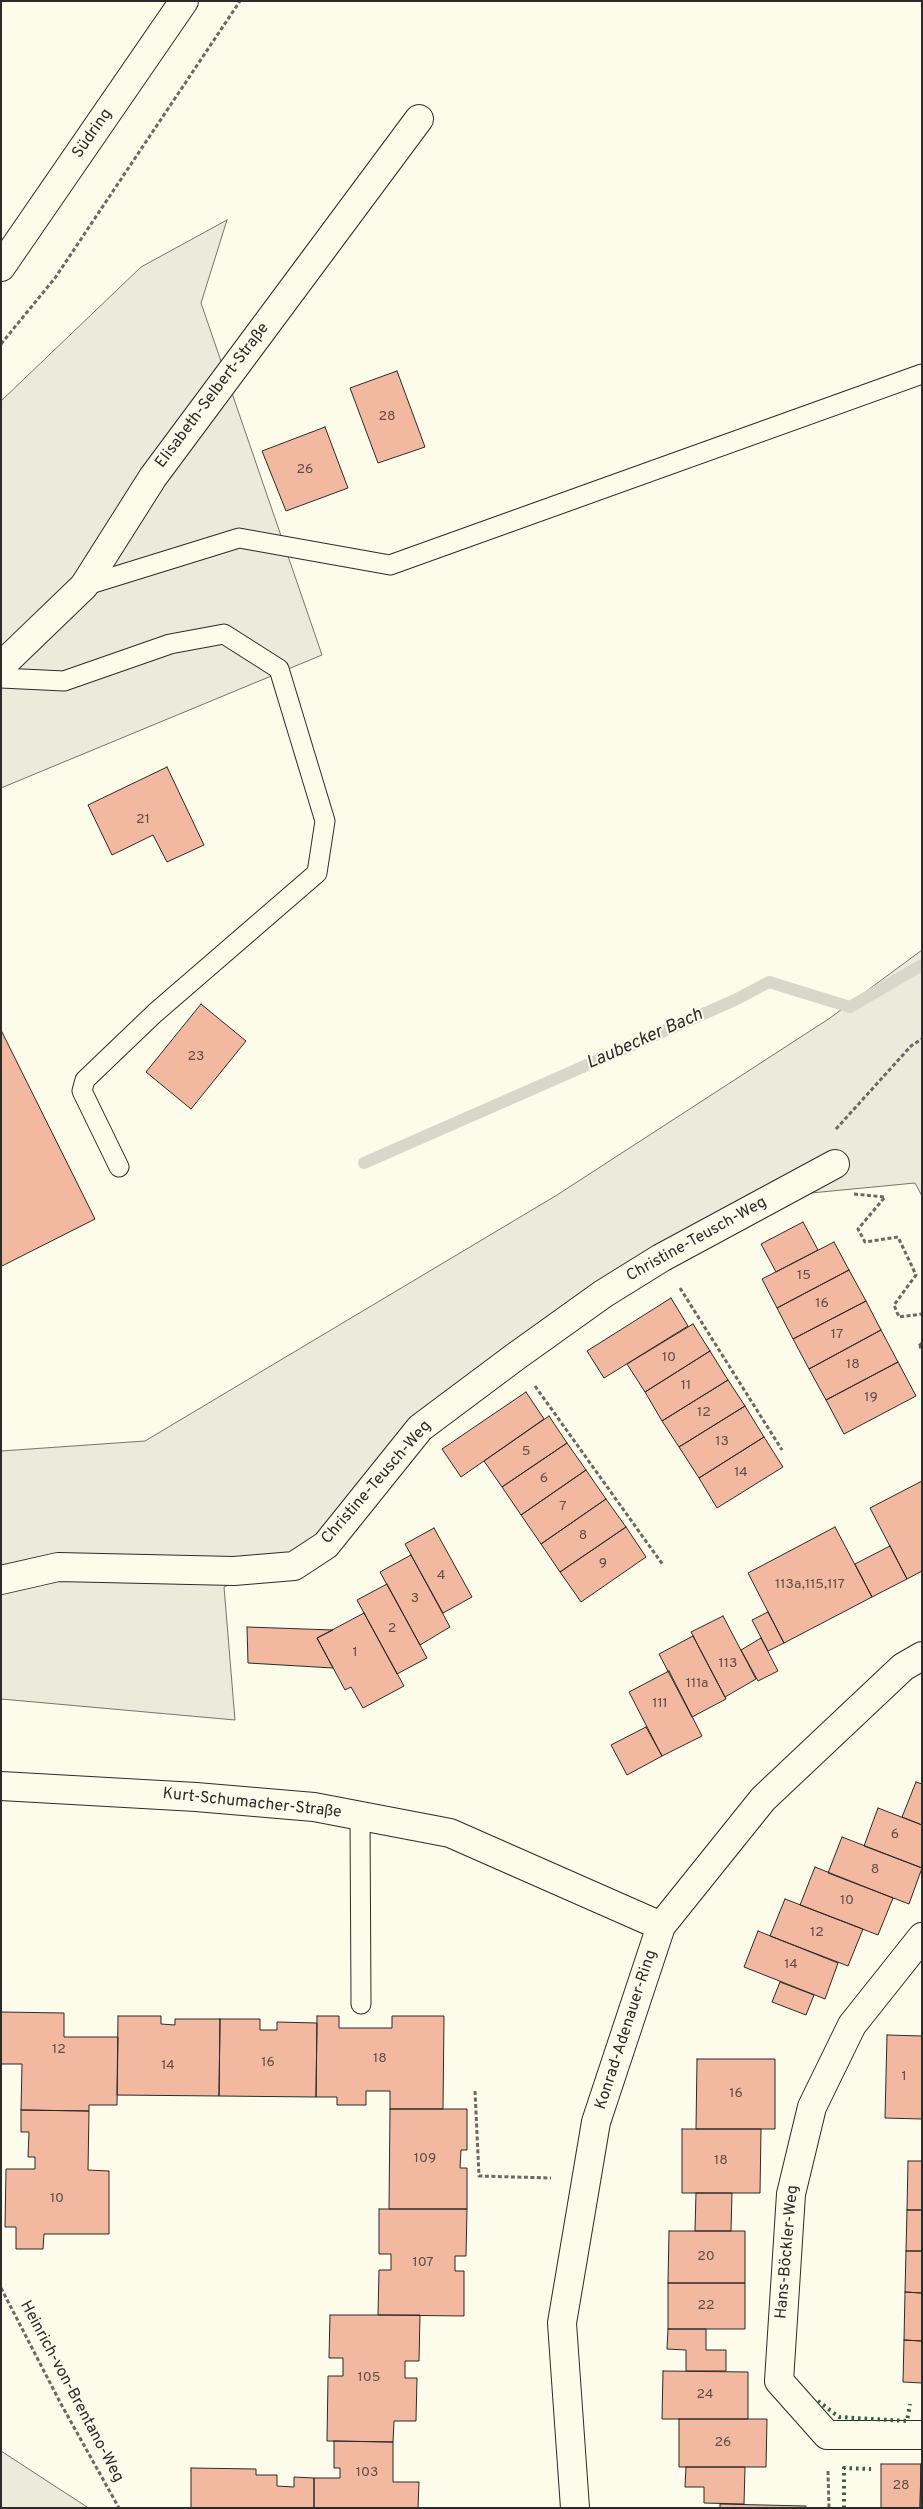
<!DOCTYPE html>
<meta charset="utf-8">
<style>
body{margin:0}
#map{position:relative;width:923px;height:2509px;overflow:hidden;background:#fdfbea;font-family:Overpass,sans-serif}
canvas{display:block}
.frame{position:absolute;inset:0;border:2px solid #2b2b2b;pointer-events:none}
</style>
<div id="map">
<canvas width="923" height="2509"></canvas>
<div class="frame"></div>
</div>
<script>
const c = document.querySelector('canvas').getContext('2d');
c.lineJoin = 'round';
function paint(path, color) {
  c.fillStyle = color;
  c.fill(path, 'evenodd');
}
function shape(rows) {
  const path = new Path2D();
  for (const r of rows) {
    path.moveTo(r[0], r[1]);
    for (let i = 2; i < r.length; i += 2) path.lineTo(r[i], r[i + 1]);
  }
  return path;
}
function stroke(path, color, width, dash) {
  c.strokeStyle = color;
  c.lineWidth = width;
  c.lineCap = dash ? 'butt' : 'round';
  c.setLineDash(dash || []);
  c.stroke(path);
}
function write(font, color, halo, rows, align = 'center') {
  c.font = font + ' Overpass,sans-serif';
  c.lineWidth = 4;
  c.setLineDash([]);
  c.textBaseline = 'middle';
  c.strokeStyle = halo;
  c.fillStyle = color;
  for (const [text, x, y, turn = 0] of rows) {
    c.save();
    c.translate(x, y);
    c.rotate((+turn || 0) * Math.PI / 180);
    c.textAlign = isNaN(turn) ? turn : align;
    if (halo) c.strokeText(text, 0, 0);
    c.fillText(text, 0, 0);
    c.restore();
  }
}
const green = shape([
 [227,220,201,303,322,655,1,788,1,401,141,267,227,220],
 [922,950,922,1196,915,1183,790,1195,405,1432,308,1549,224,1587,235,1720,1,1699,1,1451,145,1441,557,1195,830,1018,922,950],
 [1,2451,87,2507,87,2508,1,2508,1,2451]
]);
paint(green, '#ecebdb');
stroke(green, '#74746e', 1);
stroke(shape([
 [364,1163,735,1000,769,982,850,1007,922,965]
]), '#d8d7c9', 12);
const building = shape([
 [397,371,425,447,378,463,350,388,397,371],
 [325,427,348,488,286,511,262,451,325,427],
 [167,767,204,845,167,862,153,835,112,855,88,805,167,767],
 [201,1004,246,1041,191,1109,146,1072,201,1004],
 [1,1030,95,1219,2,1266,1,1265,1,1030],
 [803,1222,818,1250,776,1272,761,1244,803,1222],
 [834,1242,849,1270,777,1308,762,1279,834,1242],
 [849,1270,866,1301,793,1339,777,1308,849,1270],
 [671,1298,688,1326,604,1378,587,1351,671,1298],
 [866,1301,881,1330,809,1369,793,1339,866,1301],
 [693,1324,710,1351,645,1392,627,1364,693,1324],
 [881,1330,898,1362,826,1400,809,1369,881,1330],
 [710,1351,728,1380,662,1421,645,1392,710,1351],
 [898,1362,916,1396,844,1434,826,1400,898,1362],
 [728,1380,745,1406,679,1447,662,1421,728,1380],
 [526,1392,544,1419,461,1477,442,1449,526,1392],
 [745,1406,764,1437,699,1478,679,1447,745,1406],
 [549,1416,567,1443,502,1487,484,1461,549,1416],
 [764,1437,783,1467,717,1508,699,1478,764,1437],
 [567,1443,586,1470,521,1515,502,1487,567,1443],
 [586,1470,606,1499,541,1544,521,1515,586,1470],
 [922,1481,922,1571,907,1579,870,1508,922,1481],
 [606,1499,626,1527,560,1572,541,1544,606,1499],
 [626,1527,646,1557,581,1602,560,1572,626,1527],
 [835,1527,872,1597,784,1643,748,1573,835,1527],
 [434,1528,472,1597,443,1613,405,1544,434,1528],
 [890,1546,907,1579,872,1597,855,1564,890,1546],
 [411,1555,450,1627,420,1645,380,1572,411,1555],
 [387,1584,427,1658,397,1674,357,1600,387,1584],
 [768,1612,784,1643,768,1651,752,1620,768,1612],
 [364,1613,404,1686,363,1708,351,1687,345,1690,317,1638,364,1613],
 [723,1616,756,1679,725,1697,691,1632,723,1616],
 [247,1627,333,1630,317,1638,333,1668,248,1663,247,1627],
 [693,1636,726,1699,692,1717,659,1654,693,1636],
 [761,1638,778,1671,758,1681,741,1650,761,1638],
 [669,1671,702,1736,662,1756,629,1692,669,1671],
 [646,1727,662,1756,627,1775,611,1745,646,1727],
 [916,1782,922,1784,922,1825,902,1817,916,1782],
 [878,1808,922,1825,922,1868,864,1846,878,1808],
 [842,1837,922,1868,909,1904,828,1873,842,1837],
 [815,1867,893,1898,878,1935,800,1905,815,1867],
 [785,1899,863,1929,848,1966,770,1936,785,1899],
 [758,1931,838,1963,825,1999,744,1967,758,1931],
 [780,1982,814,1995,806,2015,772,2002,780,1982],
 [1,2012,64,2013,64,2037,118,2037,117,2105,89,2105,89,2111,21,2110,22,2064,1,2064,1,2012],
 [118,2016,161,2016,161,2024,175,2025,175,2019,220,2019,219,2096,117,2095,118,2016],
 [317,2016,339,2016,339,2028,392,2028,392,2016,444,2016,443,2109,390,2109,390,2091,366,2091,366,2105,337,2105,337,2097,316,2097,317,2016],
 [220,2019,260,2019,260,2030,277,2030,277,2022,317,2023,316,2097,219,2096,220,2019],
 [887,2035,922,2036,922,2119,885,2118,887,2035],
 [697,2059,775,2059,775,2129,696,2129,697,2059],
 [390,2109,467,2109,467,2150,461,2150,460,2168,467,2168,467,2209,389,2209,390,2109],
 [21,2110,89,2111,88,2170,109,2171,109,2234,44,2234,43,2249,16,2249,16,2227,5,2227,6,2169,35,2169,35,2157,28,2157,29,2132,21,2132,21,2110],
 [682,2129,761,2129,760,2193,682,2193,682,2129],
 [908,2161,922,2161,922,2210,907,2210,908,2161],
 [696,2193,732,2193,731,2231,695,2231,696,2193],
 [379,2209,467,2209,466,2256,455,2256,455,2271,464,2271,464,2316,378,2315,379,2270,391,2270,391,2254,379,2254,379,2209],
 [907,2210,922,2210,922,2251,906,2251,907,2210],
 [669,2231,745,2231,745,2283,668,2283,669,2231],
 [906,2251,922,2251,922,2293,905,2292,906,2251],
 [668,2283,745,2283,745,2329,668,2329,668,2283],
 [905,2292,922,2293,922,2341,904,2340,905,2292],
 [330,2315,420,2315,419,2361,405,2361,405,2378,417,2378,416,2421,394,2421,393,2442,327,2441,328,2376,343,2376,343,2358,329,2358,330,2315],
 [668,2329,706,2329,706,2350,726,2350,726,2371,686,2371,686,2350,667,2349,668,2329],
 [904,2340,922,2341,922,2383,903,2382,904,2340],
 [663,2371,748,2372,748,2419,662,2419,663,2371],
 [679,2419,767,2419,766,2467,679,2467,679,2419],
 [334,2441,393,2442,393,2482,419,2482,418,2508,314,2508,314,2478,340,2478,340,2468,334,2468,334,2441],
 [881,2464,921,2464,920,2508,881,2508,881,2464],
 [921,2464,922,2508,920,2508,921,2464],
 [686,2467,745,2467,744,2504,704,2503,704,2487,685,2487,686,2467],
 [191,2468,256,2469,256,2475,277,2475,277,2486,294,2487,294,2477,314,2478,314,2508,191,2508,191,2468],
 [720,2504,806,2506,806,2508,720,2508,720,2504]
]);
paint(building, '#f2b8a0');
stroke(building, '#2b2b2b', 1);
const service = shape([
 [84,586,239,538,390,565,922,374],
 [1,678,64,681,170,644,224,634,279,669,325,821,317,873,155,1013,85,1080,82,1091,119,1167],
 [360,1816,361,2004]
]);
const minor = shape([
 [1,666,84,586,153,477,419,119],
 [1,1580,58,1567,234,1571,294,1566,326,1545,420,1428,515,1357,603,1294,661,1258,835,1164],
 [1,1786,196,1797,314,1807,450,1833,661,1926],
 [922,1937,852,2025,812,2107,791,2194,779,2381,827,2435,922,2435],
 [575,2508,562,2323,596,2122,661,1926,763,1799,903,1667,922,1656]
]);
const tertiary = shape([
 [1,267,184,1]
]);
stroke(service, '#2b2b2b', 21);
stroke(minor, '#2b2b2b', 30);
stroke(tertiary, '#2b2b2b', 30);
stroke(shape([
 [1,344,55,278,240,1],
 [836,1129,911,1046,922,1039],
 [854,1194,885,1197,858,1229,865,1242,898,1237,916,1275,894,1305,899,1317,922,1314],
 [680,1288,782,1450],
 [922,1343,918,1347,922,1347],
 [535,1386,663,1565],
 [475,2091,479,2176,551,2178],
 [1,2288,61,2404,119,2508],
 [828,2471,829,2508]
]), '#6a6964', 3, [4, 2.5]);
stroke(service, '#fdfbea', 19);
stroke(minor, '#fdfbea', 28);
stroke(tertiary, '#fdfbea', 28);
stroke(shape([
 [818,2401,839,2417,907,2421,910,2404],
 [844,2508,844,2468,871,2469]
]), '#34623c', 4, [2.5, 4]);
write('14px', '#5d4e48', null, [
 ["28",387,417],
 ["26",305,470],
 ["21",143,820],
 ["23",196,1057],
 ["15",804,1276],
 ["16",822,1304],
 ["17",837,1335],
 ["10",669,1358],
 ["18",853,1365],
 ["11",686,1386],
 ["19",871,1398],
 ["12",704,1413],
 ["13",722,1442],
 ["5",526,1452],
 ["14",741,1473],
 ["6",544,1479],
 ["7",563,1507],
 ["8",583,1536],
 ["9",603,1564],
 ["4",441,1576],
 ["113a,115,117",810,1585],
 ["3",415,1599],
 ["2",392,1629],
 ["1",355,1653],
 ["113",728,1664],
 ["111a",697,1684],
 ["111",660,1704],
 ["6",895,1835],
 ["8",875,1870],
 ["10",847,1901],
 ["12",817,1933],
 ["14",791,1965],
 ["12",59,2050],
 ["18",380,2059],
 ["16",268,2063],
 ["14",168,2066],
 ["1",904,2077],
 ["16",736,2094],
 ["109",425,2159],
 ["18",721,2161],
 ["10",57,2199],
 ["20",706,2257],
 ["107",423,2263],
 ["22",706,2306],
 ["105",369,2378],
 ["24",705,2395],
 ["26",723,2443],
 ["103",367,2473],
 ["28",901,2486]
]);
write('16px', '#2b2b2b', '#fdfbea', [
 ["Südring",93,134,-55],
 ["Elisabeth-Selbert-Straße",213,396,-53],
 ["Christine-Teusch-Weg",697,1240,-29],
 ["Christine-Teusch-Weg",377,1483,-49],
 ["Kurt-Schumacher-Straße",252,1804,6],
 ["Konrad-Adenauer-Ring",627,2030,-72],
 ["Hans-Böckler-Weg",788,2252,-85],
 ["Heinrich-von-Brentano-Weg",71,2392,62]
]);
write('italic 18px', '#2b2b2b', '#fdfbea', [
 ["Laubecker Bach",645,1040,-24]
]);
</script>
